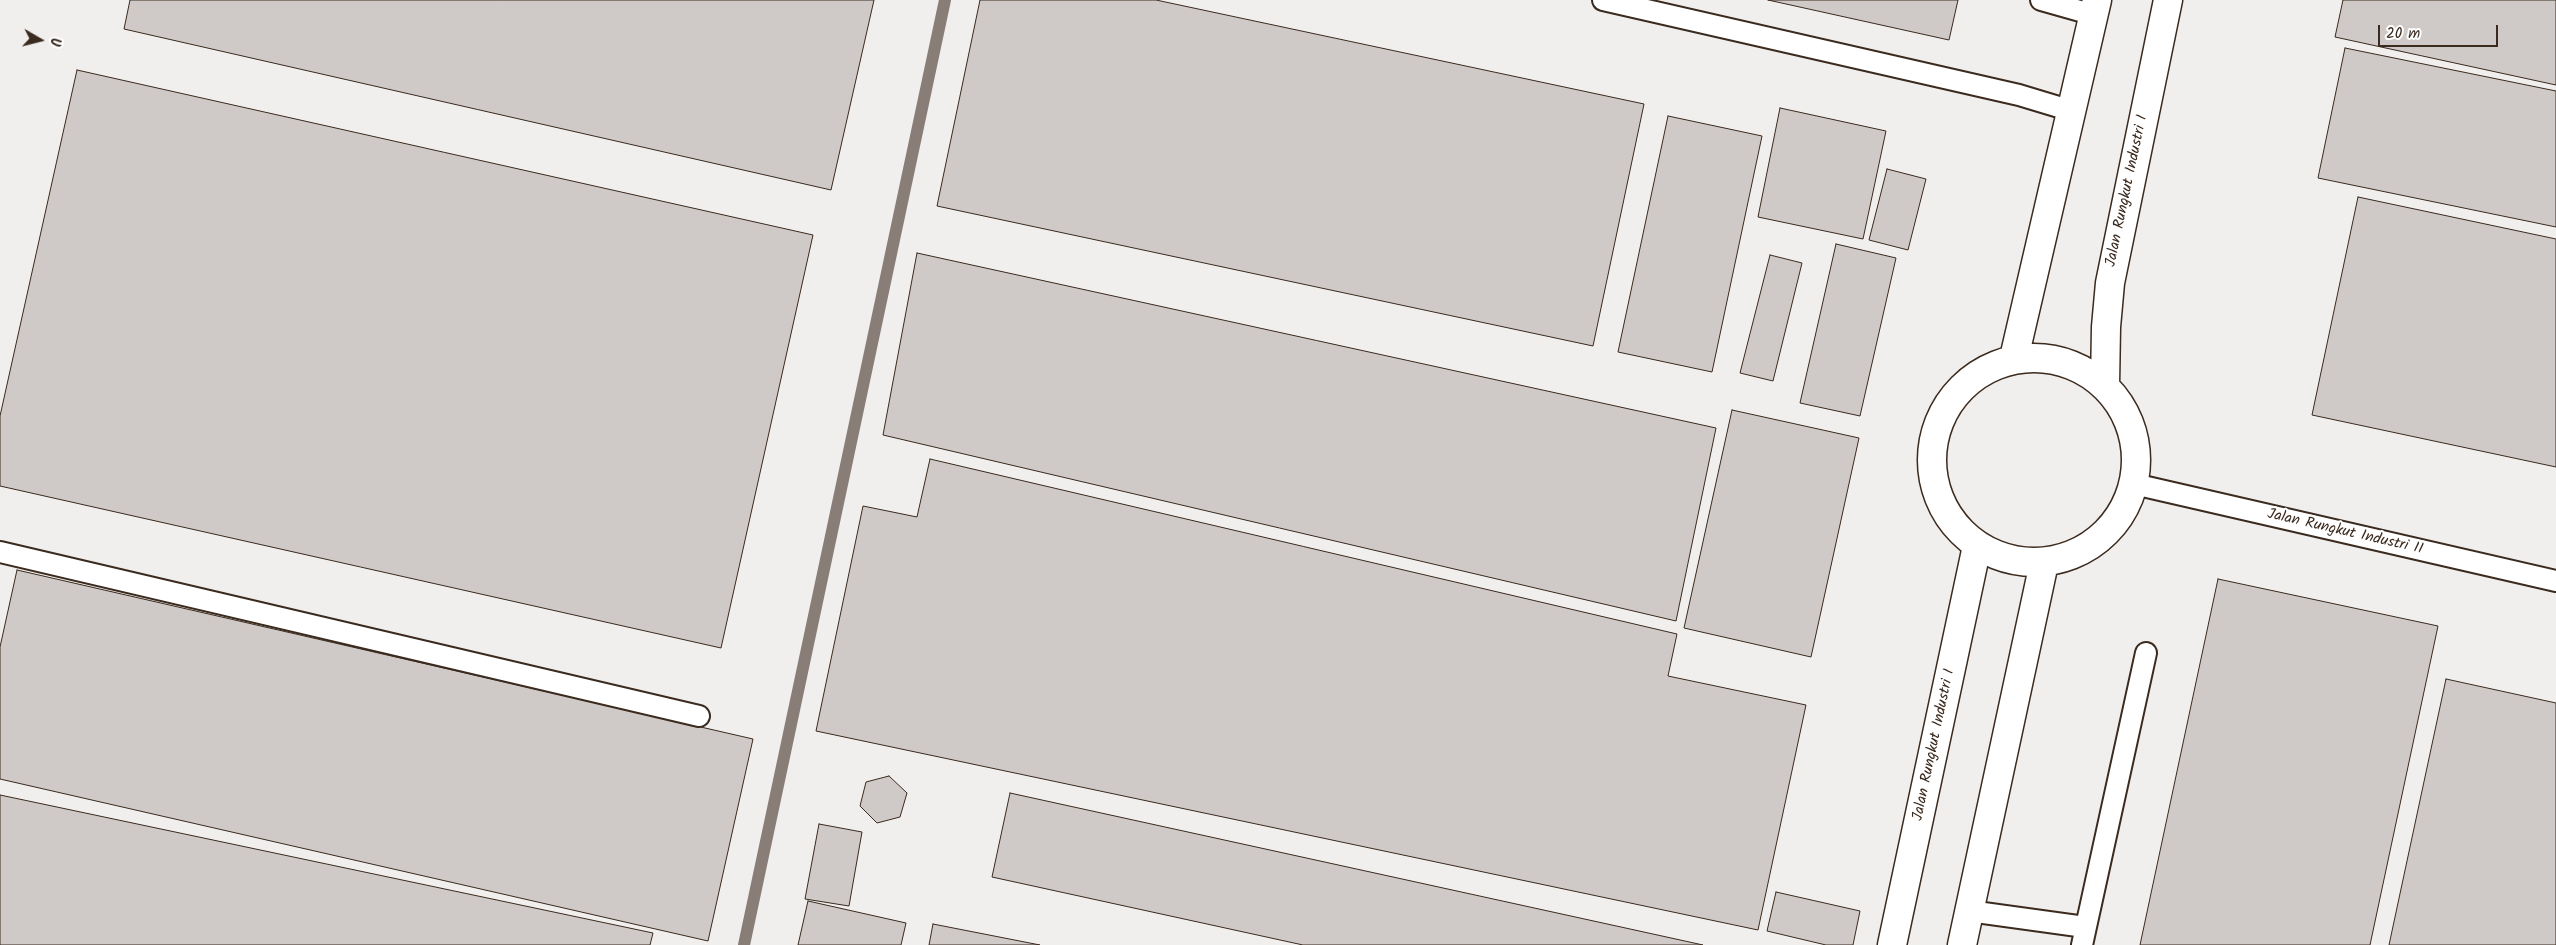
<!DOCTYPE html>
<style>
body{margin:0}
#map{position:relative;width:2556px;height:945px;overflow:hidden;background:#fff;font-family:Kalam,sans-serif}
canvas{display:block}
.north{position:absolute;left:15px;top:15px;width:50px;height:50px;-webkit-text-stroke:4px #fff;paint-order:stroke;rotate:98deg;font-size:14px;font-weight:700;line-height:20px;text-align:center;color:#3b2a1e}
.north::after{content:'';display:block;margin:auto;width:18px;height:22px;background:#3b2a1e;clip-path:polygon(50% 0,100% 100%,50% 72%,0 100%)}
.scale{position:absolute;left:2378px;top:25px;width:120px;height:22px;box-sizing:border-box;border:2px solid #3b2a1e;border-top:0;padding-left:6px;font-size:15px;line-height:18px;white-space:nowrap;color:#3b2a1e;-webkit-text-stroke:4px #fff;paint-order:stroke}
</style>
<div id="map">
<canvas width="2556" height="945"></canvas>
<div class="north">U</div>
<div class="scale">20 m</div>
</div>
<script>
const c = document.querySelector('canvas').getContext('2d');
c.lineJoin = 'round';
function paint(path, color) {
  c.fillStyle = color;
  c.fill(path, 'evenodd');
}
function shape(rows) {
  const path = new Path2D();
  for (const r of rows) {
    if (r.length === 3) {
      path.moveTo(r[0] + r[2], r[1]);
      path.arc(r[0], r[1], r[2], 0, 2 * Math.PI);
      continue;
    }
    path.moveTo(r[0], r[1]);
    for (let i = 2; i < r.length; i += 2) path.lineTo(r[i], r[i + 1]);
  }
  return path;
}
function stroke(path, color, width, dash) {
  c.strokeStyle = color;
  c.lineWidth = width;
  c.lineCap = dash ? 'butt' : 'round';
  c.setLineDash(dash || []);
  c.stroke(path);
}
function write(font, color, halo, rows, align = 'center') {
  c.font = font + ' Kalam,sans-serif';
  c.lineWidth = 4;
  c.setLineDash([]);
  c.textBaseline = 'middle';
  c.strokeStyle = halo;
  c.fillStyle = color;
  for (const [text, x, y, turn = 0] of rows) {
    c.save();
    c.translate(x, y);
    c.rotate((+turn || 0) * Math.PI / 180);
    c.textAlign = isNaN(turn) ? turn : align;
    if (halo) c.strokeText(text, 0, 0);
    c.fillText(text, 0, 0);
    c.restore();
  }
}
paint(shape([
 [0,0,2556,0,2556,945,0,945]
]), '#f1efee');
stroke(shape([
 [744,945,945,0]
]), '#887e77', 12);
const building = shape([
 [130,0,874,0,831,190,124,29,130,0],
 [980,0,1156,0,1644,104,1593,346,937,206,980,0],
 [1768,0,1958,0,1949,40,1768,0],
 [2343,0,2556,0,2556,85,2335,37,2343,0],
 [2345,48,2556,91,2556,227,2318,178,2345,48],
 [77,70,813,235,721,648,0,486,0,416,77,70],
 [1780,108,1886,131,1863,239,1758,217,1780,108],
 [1668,116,1762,136,1712,372,1618,352,1668,116],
 [1887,169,1926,179,1908,250,1869,240,1887,169],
 [2358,197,2556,239,2556,467,2312,415,2358,197],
 [1836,244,1896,258,1860,416,1800,403,1836,244],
 [917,253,1716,428,1676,621,883,435,917,253],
 [1770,255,1802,263,1773,381,1740,373,1770,255],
 [1732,410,1859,438,1811,657,1684,628,1732,410],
 [930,459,1677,634,1668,676,1806,705,1758,930,816,731,863,506,917,517,930,459],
 [17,570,753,739,708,941,0,779,0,647,17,570],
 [2218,579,2438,626,2370,945,2140,945,2218,579],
 [2446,679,2556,703,2556,945,2389,945,2446,679],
 [889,776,907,793,900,817,877,823,860,806,866,782,889,776],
 [1010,793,1703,945,1303,945,992,877,1010,793],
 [0,795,653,933,650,945,0,945,0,795],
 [819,824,862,832,849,906,805,899,819,824],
 [1776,892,1860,911,1853,945,1826,945,1767,931,1776,892],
 [808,901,906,923,901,945,798,945,808,901],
 [933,924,1040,945,929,945,933,924]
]);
paint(building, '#cfcac7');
stroke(building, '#3b2a1e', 1);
const service = shape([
 [1603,0,2019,95,2072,111],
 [2041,0,2094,15],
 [2134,484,2556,581],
 [0,552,699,716],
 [1969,911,2085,927],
 [2082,945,2146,653]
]);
const minor = shape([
 [2034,460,102],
 [2014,358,2097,0],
 [2105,385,2106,327,2110,283,2168,0],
 [1892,945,1977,546],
 [1962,945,2044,563]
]);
stroke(service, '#3b2a1e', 24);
stroke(minor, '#3b2a1e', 31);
stroke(service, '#fff', 20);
stroke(minor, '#fff', 28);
write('15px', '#3b2a1e', '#fff', [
 ["Jalan Rungkut Industri I",2128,191,-78],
 ["Jalan Rungkut Industri II",2345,533,13],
 ["Jalan Rungkut Industri I",1935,745,-78]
]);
</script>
